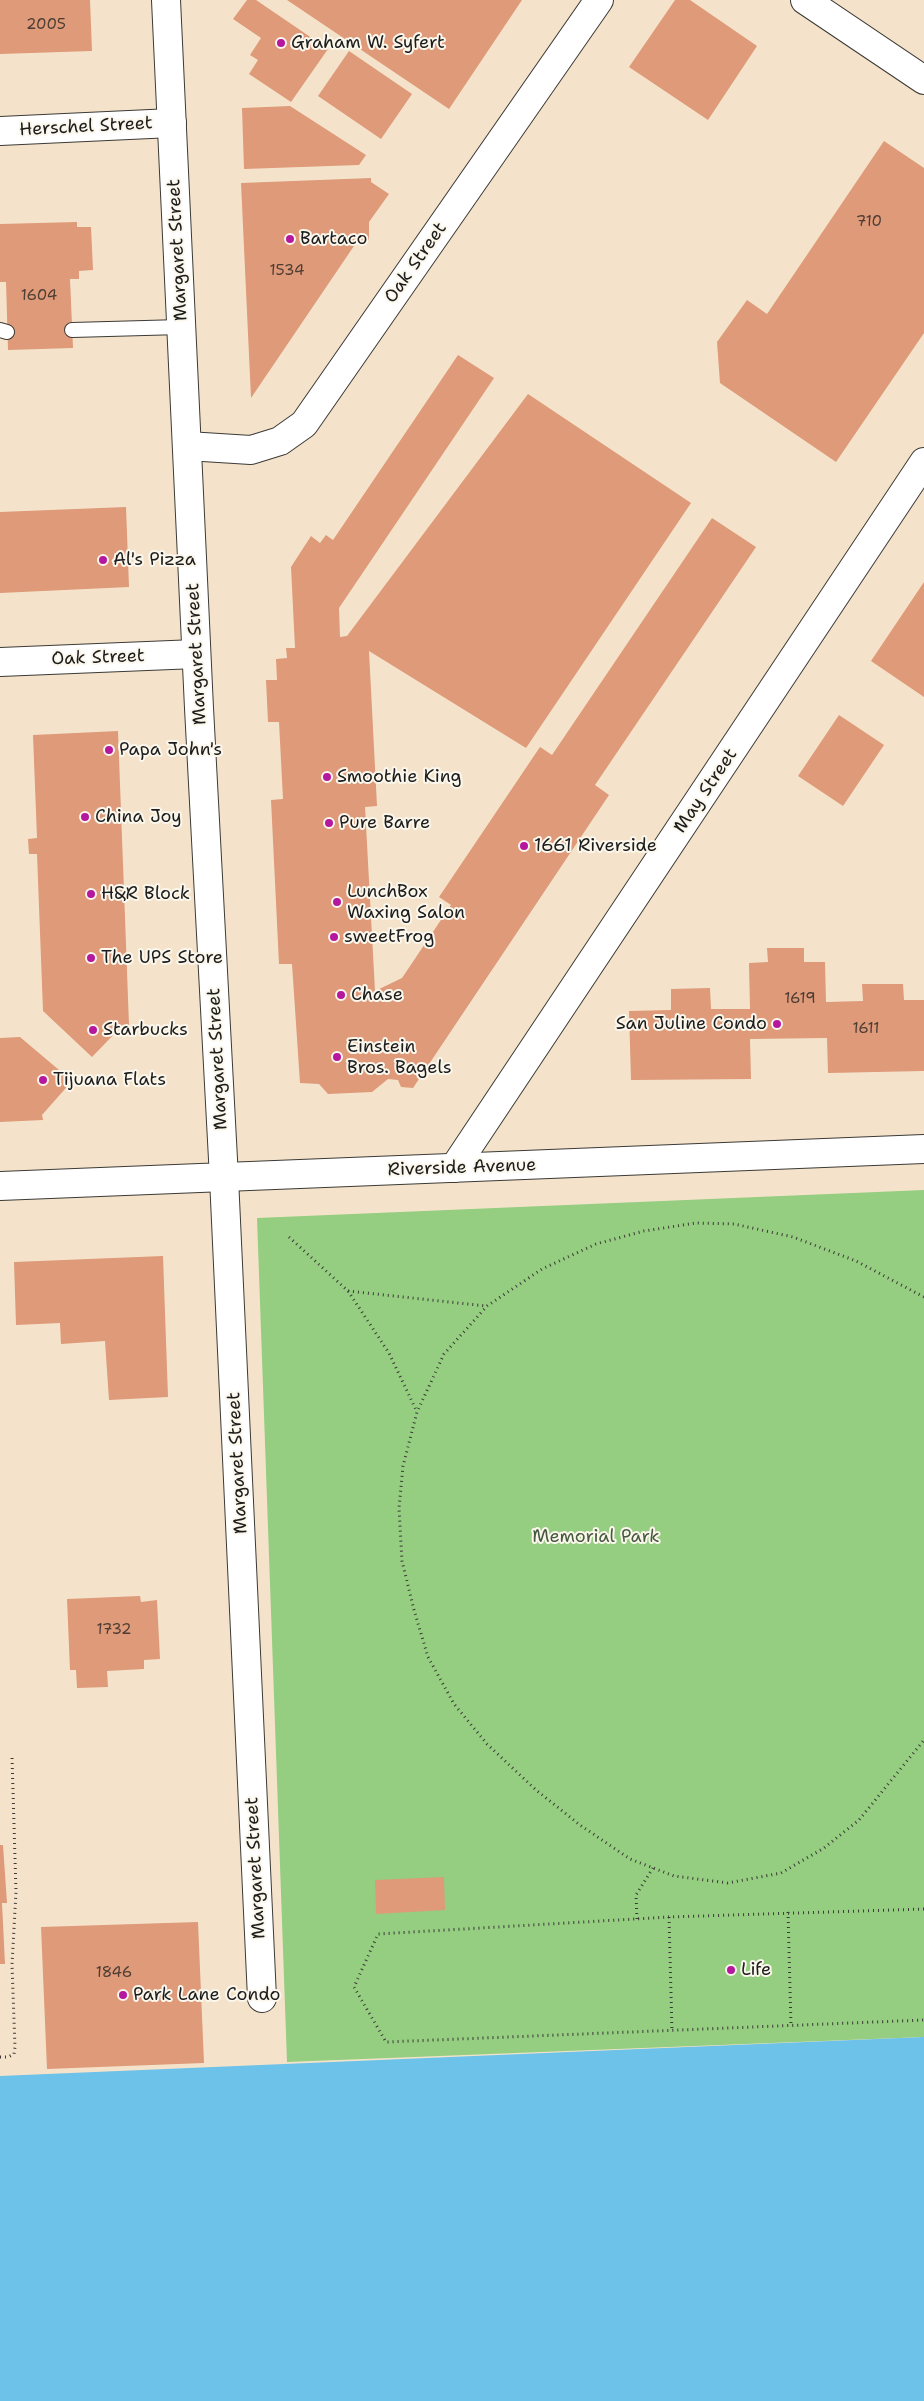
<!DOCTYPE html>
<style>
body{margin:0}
canvas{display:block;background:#f4e3ca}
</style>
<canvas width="924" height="2401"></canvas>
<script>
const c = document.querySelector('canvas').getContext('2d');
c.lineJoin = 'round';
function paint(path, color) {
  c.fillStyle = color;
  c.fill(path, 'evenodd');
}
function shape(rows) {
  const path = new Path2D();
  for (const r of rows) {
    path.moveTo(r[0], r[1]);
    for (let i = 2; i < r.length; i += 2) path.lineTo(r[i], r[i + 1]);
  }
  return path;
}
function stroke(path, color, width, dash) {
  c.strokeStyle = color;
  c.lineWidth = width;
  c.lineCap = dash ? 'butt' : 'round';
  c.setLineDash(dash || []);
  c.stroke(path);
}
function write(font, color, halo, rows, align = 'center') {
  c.font = font + ' "Shantell Sans",sans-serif';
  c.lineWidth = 4;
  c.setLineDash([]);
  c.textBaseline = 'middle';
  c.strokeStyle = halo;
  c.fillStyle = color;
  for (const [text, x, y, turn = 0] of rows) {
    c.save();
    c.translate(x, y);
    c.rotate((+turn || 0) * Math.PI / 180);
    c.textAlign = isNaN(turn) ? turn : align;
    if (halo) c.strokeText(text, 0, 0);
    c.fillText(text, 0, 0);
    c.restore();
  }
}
paint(shape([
 [924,1190,924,2037,287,2062,257,1218]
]), '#95ce81');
paint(shape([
 [924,2037,924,2401,0,2401,0,2076]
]), '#6dc2e9');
paint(shape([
 [0,0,90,0,92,51,0,54],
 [247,0,256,0,328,49,291,102,249,74,258,60,250,55,261,38,233,19],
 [287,0,522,0,449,109],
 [675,0,690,0,757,46,708,120,629,67],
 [349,51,412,94,381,139,318,96],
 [290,106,366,155,359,165,244,169,242,108],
 [884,141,924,168,924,333,836,462,720,383,717,342,747,300,767,314],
 [371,178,371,182,389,194,369,222,369,240,356,243,251,398,241,183],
 [77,222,77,227,91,227,93,270,79,271,79,279,70,279,73,348,8,350,6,282,0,282,0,224],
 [458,355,494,378,339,608,340,637,347,636,528,394,691,503,526,748,369,651,377,806,365,807,375,991,402,978,451,905,439,897,540,747,552,755,712,518,756,547,595,785,609,795,413,1088,401,1087,398,1080,388,1079,372,1092,328,1094,319,1084,300,1083,292,964,279,964,271,800,283,799,279,722,268,722,266,680,277,680,276,659,287,658,286,648,295,648,291,567,311,536,320,543,326,535,333,540],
 [126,507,129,587,0,593,0,512],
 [924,582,924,697,871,661],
 [839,715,884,745,843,806,798,776],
 [118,731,129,1025,123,1025,92,1057,43,1011,37,854,29,854,28,839,37,838,33,735],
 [767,948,804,948,804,962,825,962,826,1002,863,1001,862,984,903,984,904,1000,924,1000,924,1071,828,1073,827,1038,750,1039,751,1079,631,1080,629,1011,671,1010,671,989,710,988,711,1009,750,1009,749,963,768,962],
 [20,1037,72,1081,42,1115,43,1120,0,1122,0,1038],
 [163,1256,168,1397,109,1400,105,1341,61,1344,60,1323,16,1325,14,1262],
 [140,1596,141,1602,157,1600,160,1659,144,1660,144,1669,107,1671,108,1687,77,1688,76,1670,70,1670,67,1599],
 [0,1845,3,1845,7,1903,2,1903,5,1964,0,1964],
 [444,1877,445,1910,376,1914,375,1880],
 [198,1922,204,2063,47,2069,41,1927]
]), '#de9a79');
const service = shape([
 [0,330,7,332],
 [72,330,181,327]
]);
const minor = shape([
 [805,0,924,80],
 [0,131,172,123],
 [187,446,251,450,280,441,304,424,599,0],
 [0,662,196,654],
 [454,1168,924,462],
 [224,1178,262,1998]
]);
const secondary = shape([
 [166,0,199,708,224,1178],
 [0,1186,924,1149]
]);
stroke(service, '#3c3a36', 16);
stroke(minor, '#3c3a36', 30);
stroke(secondary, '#3c3a36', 30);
stroke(shape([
 [289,1237,348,1291,389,1353,417,1412],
 [348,1291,486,1306],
 [924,1297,856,1261,793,1237,734,1224,696,1223,644,1231,596,1244,542,1269,487,1306,444,1354,417,1412,403,1466,399,1508,402,1561,414,1610,428,1657,454,1704,487,1744,536,1790,580,1825,630,1859,674,1876,728,1883,781,1873,824,1848,859,1820,924,1740],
 [924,1909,669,1917,378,1934,354,1987,386,2042,924,2020],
 [788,1912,791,2026],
 [669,1917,672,2032],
 [637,1919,636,1895,653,1868],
 [0,2057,8,2057,14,2054,15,2047,12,1965,16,1892,12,1757]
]), '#3c3a36', 3, [1, 4]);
stroke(service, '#fff', 14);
stroke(minor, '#fff', 28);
stroke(secondary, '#fff', 28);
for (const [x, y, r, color] of [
 [281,43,5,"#b5179e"],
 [290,239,5,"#b5179e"],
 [103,560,5,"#b5179e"],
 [109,750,5,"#b5179e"],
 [327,777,5,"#b5179e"],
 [85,817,5,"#b5179e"],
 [329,823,5,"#b5179e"],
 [524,846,5,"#b5179e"],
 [91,894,5,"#b5179e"],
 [337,902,5,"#b5179e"],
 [334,937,5,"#b5179e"],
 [91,958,5,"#b5179e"],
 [341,995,5,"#b5179e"],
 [777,1024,5,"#b5179e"],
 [93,1030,5,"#b5179e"],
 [337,1057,5,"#b5179e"],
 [43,1080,5,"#b5179e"],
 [731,1970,5,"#b5179e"],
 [123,1995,5,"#b5179e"]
]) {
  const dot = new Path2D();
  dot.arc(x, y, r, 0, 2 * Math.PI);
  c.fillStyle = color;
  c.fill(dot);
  stroke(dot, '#fbf7ec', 2);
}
write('15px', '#4c3c33', null, [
 ["2005",46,25],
 ["710",869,222],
 ["1534",287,271],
 ["1604",39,296],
 ["1619",800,999],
 ["1611",866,1029],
 ["1732",114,1630],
 ["1846",114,1973]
]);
write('18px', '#1c1c1c', '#fbf7ec', [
 ["Graham W. Syfert",291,43],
 ["Bartaco",300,239],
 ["Al's Pizza",113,560],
 ["Papa John's",119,750],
 ["Smoothie King",337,777],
 ["China Joy",95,817],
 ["Pure Barre",339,823],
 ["1661 Riverside",534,846],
 ["LunchBox",347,892],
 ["Waxing Salon",347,913],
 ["H&R Block",101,894],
 ["sweetFrog",344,937],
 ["The UPS Store",101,958],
 ["Chase",351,995],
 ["San Juline Condo",767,1024,"right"],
 ["Starbucks",103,1030],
 ["Einstein",347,1047],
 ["Bros. Bagels",347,1068],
 ["Tijuana Flats",53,1080],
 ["Life",741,1970],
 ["Park Lane Condo",133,1995]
], 'left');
write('18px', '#1c1c1c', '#fbf7ec', [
 ["Herschel Street",86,127,-3],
 ["Margaret Street",178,250,-93],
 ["Oak Street",416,263,-55],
 ["Margaret Street",197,654,-93],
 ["Oak Street",98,658,-2],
 ["May Street",706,791,-56],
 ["Margaret Street",218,1059,-93],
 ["Riverside Avenue",462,1168,-2],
 ["Margaret Street",238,1463,-93],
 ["Margaret Street",256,1868,-93]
]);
write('18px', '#465a3f', '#fbf7ec', [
 ["Memorial Park",596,1537]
]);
</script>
